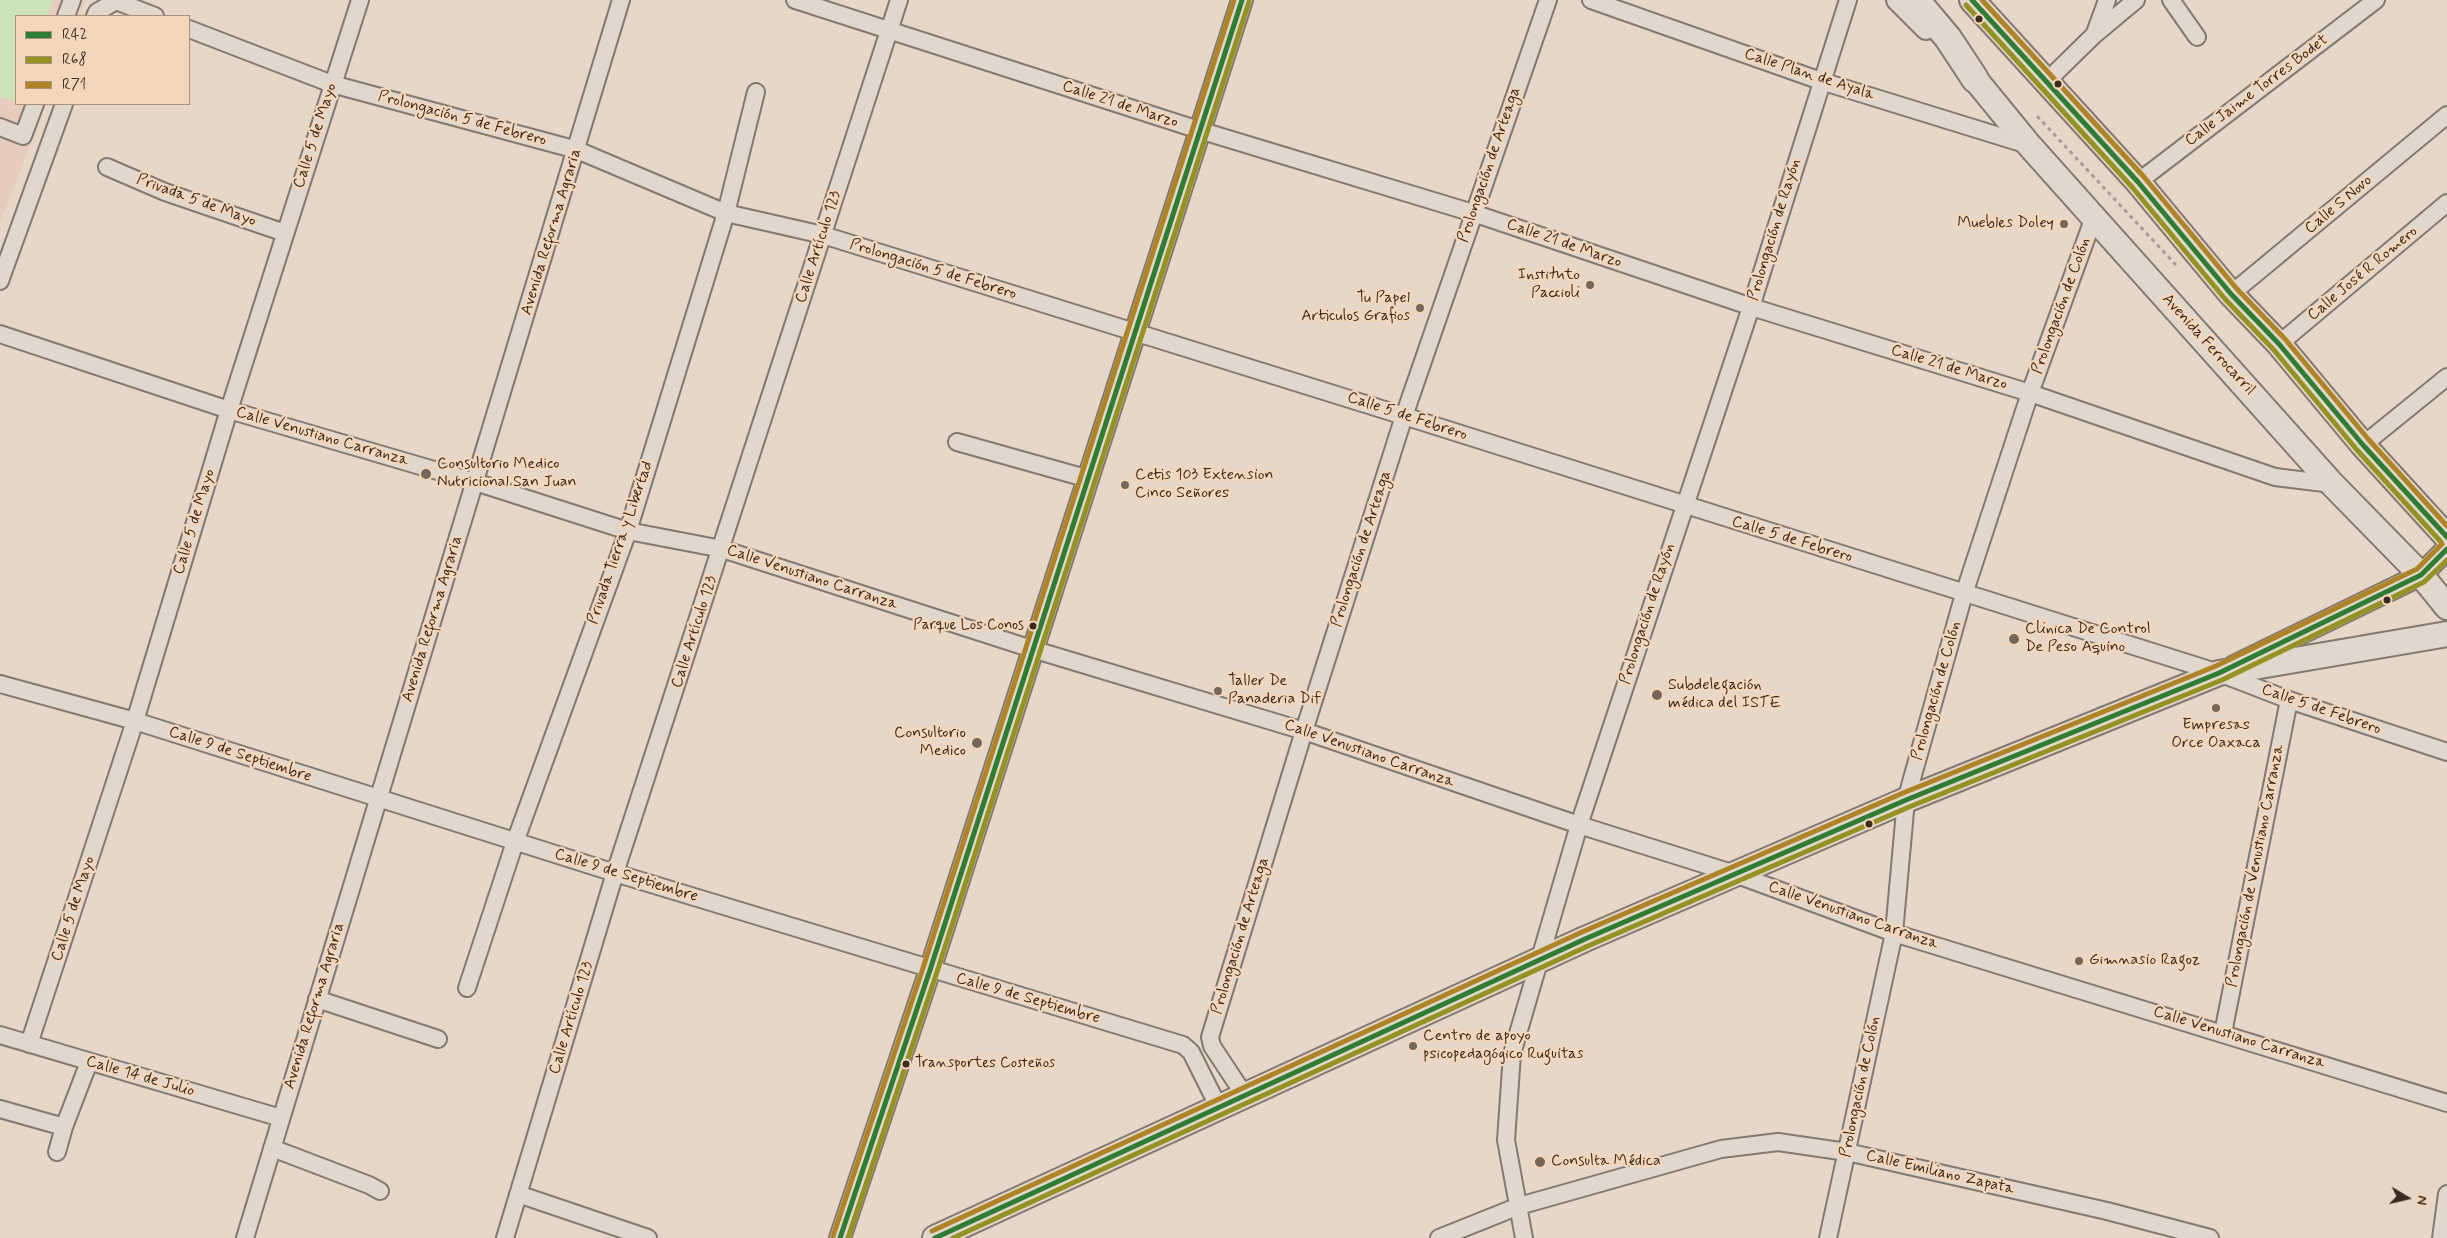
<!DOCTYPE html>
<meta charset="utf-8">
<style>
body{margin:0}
#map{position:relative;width:2447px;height:1238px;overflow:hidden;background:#e7d7c8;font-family:Mynerve,sans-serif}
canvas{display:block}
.legend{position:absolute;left:15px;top:15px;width:175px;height:90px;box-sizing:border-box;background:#f4d7bb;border:1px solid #aa927c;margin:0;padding:6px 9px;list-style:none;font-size:15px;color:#3b2a1e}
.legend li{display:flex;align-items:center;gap:10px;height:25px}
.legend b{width:25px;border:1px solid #aa927c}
.north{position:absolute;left:2382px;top:1173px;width:50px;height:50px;-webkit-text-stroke:4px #f4d7bb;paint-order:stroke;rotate:99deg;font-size:14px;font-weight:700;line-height:20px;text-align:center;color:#3b2a1e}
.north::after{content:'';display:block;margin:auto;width:18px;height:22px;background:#3b2a1e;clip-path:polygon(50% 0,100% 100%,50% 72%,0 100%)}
</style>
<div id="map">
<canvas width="2447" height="1238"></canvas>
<ul class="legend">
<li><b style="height:6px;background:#2e7d32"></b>R42</li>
<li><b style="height:6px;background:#949223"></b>R68</li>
<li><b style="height:6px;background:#ae8427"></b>R71</li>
</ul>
<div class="north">N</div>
</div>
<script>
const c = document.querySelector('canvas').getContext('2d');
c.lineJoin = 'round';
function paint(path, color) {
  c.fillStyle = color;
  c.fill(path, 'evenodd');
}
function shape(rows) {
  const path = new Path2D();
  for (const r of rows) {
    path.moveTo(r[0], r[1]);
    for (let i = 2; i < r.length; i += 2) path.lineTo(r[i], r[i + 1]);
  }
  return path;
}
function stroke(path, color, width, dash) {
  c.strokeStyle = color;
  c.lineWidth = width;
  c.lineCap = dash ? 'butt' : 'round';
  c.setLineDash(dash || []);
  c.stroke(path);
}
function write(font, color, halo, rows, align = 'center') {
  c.font = font + ' Mynerve,sans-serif';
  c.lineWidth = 4.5;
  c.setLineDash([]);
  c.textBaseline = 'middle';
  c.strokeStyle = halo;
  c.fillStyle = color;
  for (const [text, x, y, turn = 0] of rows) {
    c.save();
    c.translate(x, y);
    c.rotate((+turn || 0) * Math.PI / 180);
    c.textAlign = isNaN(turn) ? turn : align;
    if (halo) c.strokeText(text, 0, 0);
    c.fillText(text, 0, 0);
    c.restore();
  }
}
paint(shape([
 [0,0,86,0,79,16,16,16,16,104,46,104,0,223]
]), '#e7ccbe');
paint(shape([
 [0,0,53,0,47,16,16,16,16,102,0,97]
]), '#cde3ba');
const minor = shape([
 [795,0,1199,130,1473,213,1758,309,2030,393,2275,477,2332,484],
 [1591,0,1821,81,2028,145],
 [2171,0,2197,37],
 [66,16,72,0],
 [95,16,97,12,116,1,155,16],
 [189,29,332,84,577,150,726,213,823,235,1404,416,2219,673,2289,700,2447,752],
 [2095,33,2107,0],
 [2047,81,2094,35,2136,0],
 [0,127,23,136,35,104],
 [107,167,165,192,285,233],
 [2138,182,2376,0],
 [0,281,64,104],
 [2231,294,2447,115],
 [0,334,229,410,475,482,628,531,722,549,1032,649,1304,731,1579,825,1735,874,1894,933,2447,1103],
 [2279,344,2447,203],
 [957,442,1089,479],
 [2363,445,2447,377],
 [0,684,135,721,615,873,1183,1045,1191,1052,1219,1108],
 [467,988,515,842,628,531,726,213,756,92],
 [317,999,438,1039],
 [2223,1033,2289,700],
 [0,1035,281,1118],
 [29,1044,135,721,229,410,360,0],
 [1245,1096,1212,1046,1210,1037,1304,731,1404,416,1548,0],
 [0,1109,64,1127],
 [272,1148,369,1185,380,1191],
 [57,1152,64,1127,89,1062],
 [518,1194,648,1238],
 [245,1238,621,0],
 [505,1238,615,873,899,0],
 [1439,1238,1519,1206,1721,1149,1778,1142,1847,1152,2107,1211,2210,1238],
 [1524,1238,1506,1140,1512,1054,1579,825,1751,307,1848,0],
 [1828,1238,1894,933,1906,800,1964,594,2030,393,2094,217],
 [2441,1238,2447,1194]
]);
const tertiary = shape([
 [1897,0,1926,29],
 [2234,666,2421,575,2447,549],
 [840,1238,930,970,1242,0]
]);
const secondary = shape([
 [1972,0,2138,182,2231,294,2279,344,2363,445,2447,537],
 [1975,79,2029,145,2332,484,2421,575,2447,607],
 [935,1238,1585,939,1906,800,2219,673,2447,634]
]);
const primary = shape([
 [1916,0,1948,38,1975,79]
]);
stroke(minor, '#83796f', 20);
stroke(tertiary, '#83796f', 24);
stroke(secondary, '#83796f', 28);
stroke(primary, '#83796f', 30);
stroke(shape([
 [2037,116,2176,265]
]), '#a69d94', 3, [4, 4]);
stroke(minor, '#e2d7cd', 16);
stroke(tertiary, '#e2d7cd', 20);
stroke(secondary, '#e2d7cd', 24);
stroke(primary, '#e2d7cd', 26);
stroke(shape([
 [1972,0,2138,182,2231,294,2279,344,2363,445,2447,537],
 [840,1238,930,970,1242,0],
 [935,1238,1585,939,1906,800,2219,673,2421,575,2447,549]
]), '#2e7d32', 5);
stroke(shape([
 [1966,5,2132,187,2225,299,2273,349,2357,450,2441,542],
 [848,1238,937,972,1249,2],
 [953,1238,1588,946,1909,807,2222,680,2424,582,2447,560]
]), '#949223', 5);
stroke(shape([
 [1982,0,2144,177,2237,289,2285,339,2369,440,2447,526],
 [932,1231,1582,932,1903,793,2216,666,2417,569,2442,544],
 [833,1236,923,968,1234,0]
]), '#ae8427', 5);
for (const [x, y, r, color] of [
 [1979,19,4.5,"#3b2a1e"],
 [2058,84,4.5,"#3b2a1e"],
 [2064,224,5,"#77675a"],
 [1590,285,5,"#77675a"],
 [1420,308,5,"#77675a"],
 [426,474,6,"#77675a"],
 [1125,485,5,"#77675a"],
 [2387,600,4.5,"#3b2a1e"],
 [1033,626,4.5,"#3b2a1e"],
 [2014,639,6,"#77675a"],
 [1218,691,5,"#77675a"],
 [1657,695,6,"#77675a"],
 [2216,708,5,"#77675a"],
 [977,743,6,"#77675a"],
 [1869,824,4.5,"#3b2a1e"],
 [2079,961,5,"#77675a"],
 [1413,1046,5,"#77675a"],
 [906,1064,4.5,"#3b2a1e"],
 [1540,1162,6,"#77675a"]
]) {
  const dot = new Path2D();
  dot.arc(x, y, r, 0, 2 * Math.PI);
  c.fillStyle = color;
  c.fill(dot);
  stroke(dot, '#f4d7bb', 2);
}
write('15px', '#3b2a1e', '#f4d7bb', [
 ["Parque Los Conos",1024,626],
 ["Transportes Costeños",915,1064,"left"]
], 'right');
write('16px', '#3b2a1e', '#f4d7bb', [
 ["Calle Plan de Ayala",1809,75,18],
 ["Calle Jaime Torres Bodet",2257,91,-37],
 ["Calle 21 de Marzo",1120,105,18],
 ["Prolongación 5 de Febrero",462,119,15],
 ["Calle 5 de Mayo",316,136,-72],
 ["Prolongación de Arteaga",1490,165,-71],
 ["Privada 5 de Mayo",196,201,20],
 ["Calle S Novo",2339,205,-40],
 ["Prolongación de Rayón",1775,230,-73],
 ["Avenida Reforma Agraria",552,232,-73],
 ["Calle 21 de Marzo",1564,244,19],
 ["Calle Artículo 123",819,247,-72],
 ["Prolongación 5 de Febrero",933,270,17],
 ["Calle José R Romero",2363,274,-40],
 ["Prolongación de Colón",2062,306,-70],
 ["Avenida Ferrocarril",2208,345,48],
 ["Calle 21 de Marzo",1949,368,17],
 ["Calle 5 de Febrero",1407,417,18],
 ["Calle Venustiano Carranza",322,437,16],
 ["Calle 5 de Mayo",195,522,-73],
 ["Calle 5 de Febrero",1792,540,17],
 ["Privada Tierra y Libertad",621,543,-71],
 ["Prolongación de Arteaga",1362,549,-72],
 ["Calle Venustiano Carranza",812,578,18],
 ["Prolongación de Rayón",1648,614,-72],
 ["Avenida Reforma Agraria",433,619,-73],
 ["Calle Artículo 123",695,632,-72],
 ["Prolongación de Colón",1937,691,-74],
 ["Calle 5 de Febrero",2321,710,19],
 ["Calle Venustiano Carranza",1369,754,19],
 ["Calle 9 de Septiembre",240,755,18],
 ["Prolongación de Venustiano Carranza",2256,866,-79],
 ["Calle 9 de Septiembre",626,876,17],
 ["Calle 5 de Mayo",74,909,-72],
 ["Calle Venustiano Carranza",1853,916,19],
 ["Prolongación de Arteaga",1241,936,-73],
 ["Calle 9 de Septiembre",1028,999,16],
 ["Avenida Reforma Agraria",315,1006,-73],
 ["Calle Artículo 123",572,1018,-73],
 ["Calle Venustiano Carranza",2239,1038,17],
 ["Calle 14 de Julio",140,1077,16],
 ["Prolongación de Colón",1861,1087,-78],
 ["Calle Emiliano Zapata",1940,1173,13]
]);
write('16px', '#3b2a1e', '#f4d7bb', [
 ["Muebles Doley",2054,224,"right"],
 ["Instituto",1580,276,"right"],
 ["Paccioli",1580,294,"right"],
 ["Tu Papel",1410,299,"right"],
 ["Articulos Grafios",1410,317,"right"],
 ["Consultorio Medico",437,465],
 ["Nutricional San Juan",437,483],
 ["Cetis 103 Extension",1135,476],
 ["Cinco Señores",1135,494],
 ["Clinica De Control",2025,630],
 ["De Peso Aquino",2025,648],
 ["Taller De",1228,682],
 ["Panaderia Dif",1228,700],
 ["Subdelegación",1668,686],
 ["médica del ISTE",1668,704],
 ["Empresas",2216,726,"center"],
 ["Orce Oaxaca",2216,744,"center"],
 ["Consultorio",966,734,"right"],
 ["Medico",966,752,"right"],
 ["Gimnasio Ragoz",2089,961],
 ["Centro de apoyo",1423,1037],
 ["psicopedagógico Ruguitas",1423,1055],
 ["Consulta Médica",1551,1162]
], 'left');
</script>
